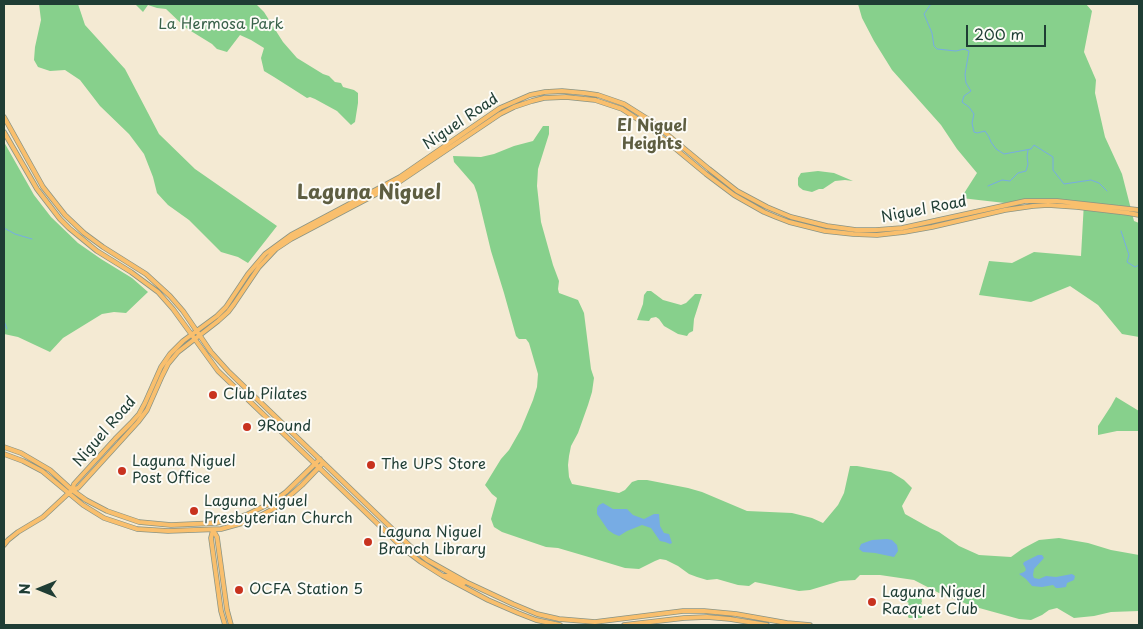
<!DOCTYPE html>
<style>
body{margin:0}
#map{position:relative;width:1143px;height:629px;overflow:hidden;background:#f4ead3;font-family:"Playpen Sans",sans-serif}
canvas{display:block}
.frame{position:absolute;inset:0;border:5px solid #1f3d34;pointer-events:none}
.north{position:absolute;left:15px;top:564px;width:50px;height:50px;-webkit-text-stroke:4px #fdfcf7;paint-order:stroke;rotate:270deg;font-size:14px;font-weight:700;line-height:20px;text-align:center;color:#1f3d34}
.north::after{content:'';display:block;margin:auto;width:18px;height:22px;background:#1f3d34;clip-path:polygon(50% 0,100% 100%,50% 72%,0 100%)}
.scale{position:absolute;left:966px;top:25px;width:80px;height:22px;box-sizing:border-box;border:2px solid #1f3d34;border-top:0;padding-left:6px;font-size:15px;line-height:18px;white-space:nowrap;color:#1f3d34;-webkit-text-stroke:4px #fdfcf7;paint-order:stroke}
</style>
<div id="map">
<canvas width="1143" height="629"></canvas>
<div class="frame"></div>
<div class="north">N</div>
<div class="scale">200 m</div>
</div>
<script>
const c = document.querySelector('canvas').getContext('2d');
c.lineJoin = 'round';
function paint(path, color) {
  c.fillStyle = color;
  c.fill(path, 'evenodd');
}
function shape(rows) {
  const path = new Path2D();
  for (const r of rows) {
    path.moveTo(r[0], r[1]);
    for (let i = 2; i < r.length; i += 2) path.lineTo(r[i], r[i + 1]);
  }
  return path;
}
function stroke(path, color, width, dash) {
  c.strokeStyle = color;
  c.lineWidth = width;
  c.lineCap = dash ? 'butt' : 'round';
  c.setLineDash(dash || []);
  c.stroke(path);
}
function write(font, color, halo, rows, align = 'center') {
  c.font = font + ' "Playpen Sans",sans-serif';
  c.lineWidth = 4;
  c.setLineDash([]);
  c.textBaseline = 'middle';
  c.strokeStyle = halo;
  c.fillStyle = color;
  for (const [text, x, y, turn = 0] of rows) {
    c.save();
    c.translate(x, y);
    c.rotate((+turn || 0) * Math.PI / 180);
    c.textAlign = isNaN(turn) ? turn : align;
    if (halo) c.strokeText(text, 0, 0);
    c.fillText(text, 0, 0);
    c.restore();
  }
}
paint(shape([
 [39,4,78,4,85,25,125,69,159,134,195,169,277,226,248,263,238,257,221,252,189,220,168,205,157,193,153,177,144,154,129,134,100,106,80,80,65,70,50,71,38,67,34,60,35,47,41,20],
 [135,4,256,4,264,12,283,42,297,58,323,74,329,76,335,82,341,83,343,87,354,90,358,93,358,103,355,122,351,125,337,111,315,99,310,97,307,98,274,77,264,71,261,58,264,48,251,40,240,35,227,52,217,49,212,44,186,28,166,9,157,8,148,5,143,12],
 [858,4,1086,4,1092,11,1084,52,1096,80,1095,93,1105,137,1122,174,1134,221,1139,223,1139,337,1122,334,1098,305,1070,286,1031,302,979,295,989,261,1012,263,1034,252,1081,256,1084,202,1049,199,1030,199,1005,203,961,198,977,173,957,149,941,125,892,70,874,41,862,18],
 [543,126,549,126,549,134,538,169,537,186,541,222,553,265,559,281,558,289,559,293,578,300,584,313,591,369,594,378,592,392,588,405,578,433,571,446,569,456,568,465,569,477,572,484,619,493,625,490,632,482,638,480,647,480,688,488,702,492,747,511,792,513,812,518,823,523,838,505,844,493,850,466,857,466,891,472,904,480,912,488,902,506,905,514,930,528,939,532,959,546,979,555,1011,557,1022,549,1039,540,1059,538,1088,543,1111,550,1139,555,1139,611,1111,612,1094,616,1074,618,1057,608,1049,610,1042,615,1031,620,1019,619,972,606,939,593,914,580,880,575,860,575,855,580,840,581,810,590,799,591,755,582,749,586,738,585,717,579,707,580,697,577,689,574,678,566,666,560,660,559,655,561,639,569,625,568,592,558,558,548,546,547,502,532,494,527,491,519,497,498,492,494,485,485,501,459,509,450,521,429,533,400,537,387,538,374,529,343,526,339,519,339,516,336,504,293,491,251,477,193,474,185,454,162,453,156,481,157,494,154,514,146,533,141],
 [4,142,34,195,51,217,78,243,101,259,132,278,148,292,126,313,114,312,102,314,63,338,50,352,18,337,4,334],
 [818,171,834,173,853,181,845,180,835,181,823,189,819,189,812,192,803,190,799,187,798,185,798,178,801,173],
 [647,291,651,291,663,300,681,305,686,303,695,294,702,294,694,319,693,331,689,333,687,336,678,334,664,326,659,319,656,317,651,318,649,321,637,320,643,304,644,295],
 [1116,397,1139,411,1139,427,1138,431,1117,431,1098,435,1098,426,1111,406],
 [908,588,920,588,922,589,922,594,921,595,922,602,921,603,922,604,922,609,921,610,922,611,922,617,921,618,909,618,908,617,909,610,908,609,908,604,909,603,907,602,908,595,907,594,907,589]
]), '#87d08c');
paint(shape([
 [603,503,613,509,627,509,633,515,644,519,654,514,659,514,660,526,664,533,669,534,672,543,670,544,665,542,660,541,651,528,642,525,627,531,619,536,614,534,608,530,597,514,597,508,599,505],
 [887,539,892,540,897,545,898,551,894,557,875,553,863,552,859,549,861,544,872,540],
 [1038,555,1042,555,1044,558,1034,569,1033,575,1034,578,1039,579,1046,576,1056,577,1072,574,1075,576,1074,580,1067,583,1066,587,1059,588,1056,588,1053,585,1042,587,1032,586,1026,579,1019,574,1024,572,1026,570,1025,567,1023,564,1024,562]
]), '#77ace4');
stroke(shape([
 [931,4,924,14,932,33,934,46,937,49,956,51,964,49,969,51,965,74,966,83,971,91,964,96,962,102,969,107,974,114,972,123,974,132,977,133,985,131,989,137,991,142,996,149,1004,154,1031,149,1034,145,1053,157,1053,170,1064,184,1091,180,1099,183,1107,191],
 [988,186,1002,180,1010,181,1018,173,1026,171,1028,164,1027,157,1028,150],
 [4,228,15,234,32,239],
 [1121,231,1129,255,1127,262,1135,267,1139,265],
 [4,321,7,329]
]), '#77ace4', 1);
const major = shape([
 [4,117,43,187,65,215,84,233,103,247,146,274,170,296,183,311,211,352,229,372,410,546,427,560,466,582,513,604,537,614,559,619,595,622,683,611,704,611,736,614,787,623,810,625],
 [4,132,37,189,60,219,69,228,97,251,131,272,158,292,173,309,218,371,405,550,421,562,443,576,488,600,518,613,536,620,560,625],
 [4,447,21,453,50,470,72,490,86,500,107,511,139,522,171,525,216,523,246,515,271,503,286,492,320,459],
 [4,454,23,461,42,471,83,505,104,518,137,529,168,531,221,529,250,521,275,508,285,500,302,485,323,463],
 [72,490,78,488,138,422,147,410,162,376,168,364,178,352,218,321,228,312,234,304,259,267,276,249,291,239,399,182,500,114,514,107,532,101,544,98,566,97,595,100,622,109,648,126,706,174,734,195,764,212,776,217,789,222,825,231,853,234,877,235,904,232,932,227,1005,210,1033,206,1048,205,1077,207,1128,213,1139,215],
 [213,530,217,537,227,610,231,625],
 [213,530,211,538,221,611,225,625],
 [4,545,8,540,18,532,43,517,72,490,74,484,115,439,131,423,139,414,145,403,161,367,170,354,183,341,217,316,226,307,248,274,265,254,291,235,400,177,500,108,530,95,545,92,562,91,584,93,598,95,624,104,651,121,709,169,737,191,767,207,791,217,827,226,856,230,876,230,902,228,1025,201,1057,201,1139,210],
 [443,576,449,576,464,583],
 [624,625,684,618,707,617,730,619,767,625]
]);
stroke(major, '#8a9484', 5.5);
stroke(major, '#f9bf6d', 4);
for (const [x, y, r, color] of [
 [213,395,5,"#c8321e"],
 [247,427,5,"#c8321e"],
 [371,465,5,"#c8321e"],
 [122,471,5,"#c8321e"],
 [194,511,5,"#c8321e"],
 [368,542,5,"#c8321e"],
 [239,590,5,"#c8321e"],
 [872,602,5,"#c8321e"]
]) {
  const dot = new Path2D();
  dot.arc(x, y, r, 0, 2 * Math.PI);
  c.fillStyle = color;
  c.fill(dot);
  stroke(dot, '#fdfcf7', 2);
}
write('15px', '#39624a', '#fdfcf7', [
 ["La Hermosa Park",221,25]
]);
write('15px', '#1f3d34', '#fdfcf7', [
 ["Niguel Road",461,122,-34],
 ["Niguel Road",924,210,-11],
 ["Niguel Road",105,432,-49]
]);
write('15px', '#1f3d34', '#fdfcf7', [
 ["Club Pilates",223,395],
 ["9Round",257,427],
 ["Laguna Niguel",132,462],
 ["Post Office",132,479],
 ["The UPS Store",381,465],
 ["Laguna Niguel",204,502],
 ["Presbyterian Church",204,519],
 ["Laguna Niguel",378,533],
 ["Branch Library",378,550],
 ["OCFA Station 5",249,590],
 ["Laguna Niguel",882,593],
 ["Racquet Club",882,610]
], 'left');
write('bold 16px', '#5e5e41', '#fdfcf7', [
 ["El Niguel",652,127],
 ["Heights",652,145]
]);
write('bold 20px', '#5e5e41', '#fdfcf7', [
 ["Laguna Niguel",369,193]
]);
</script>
